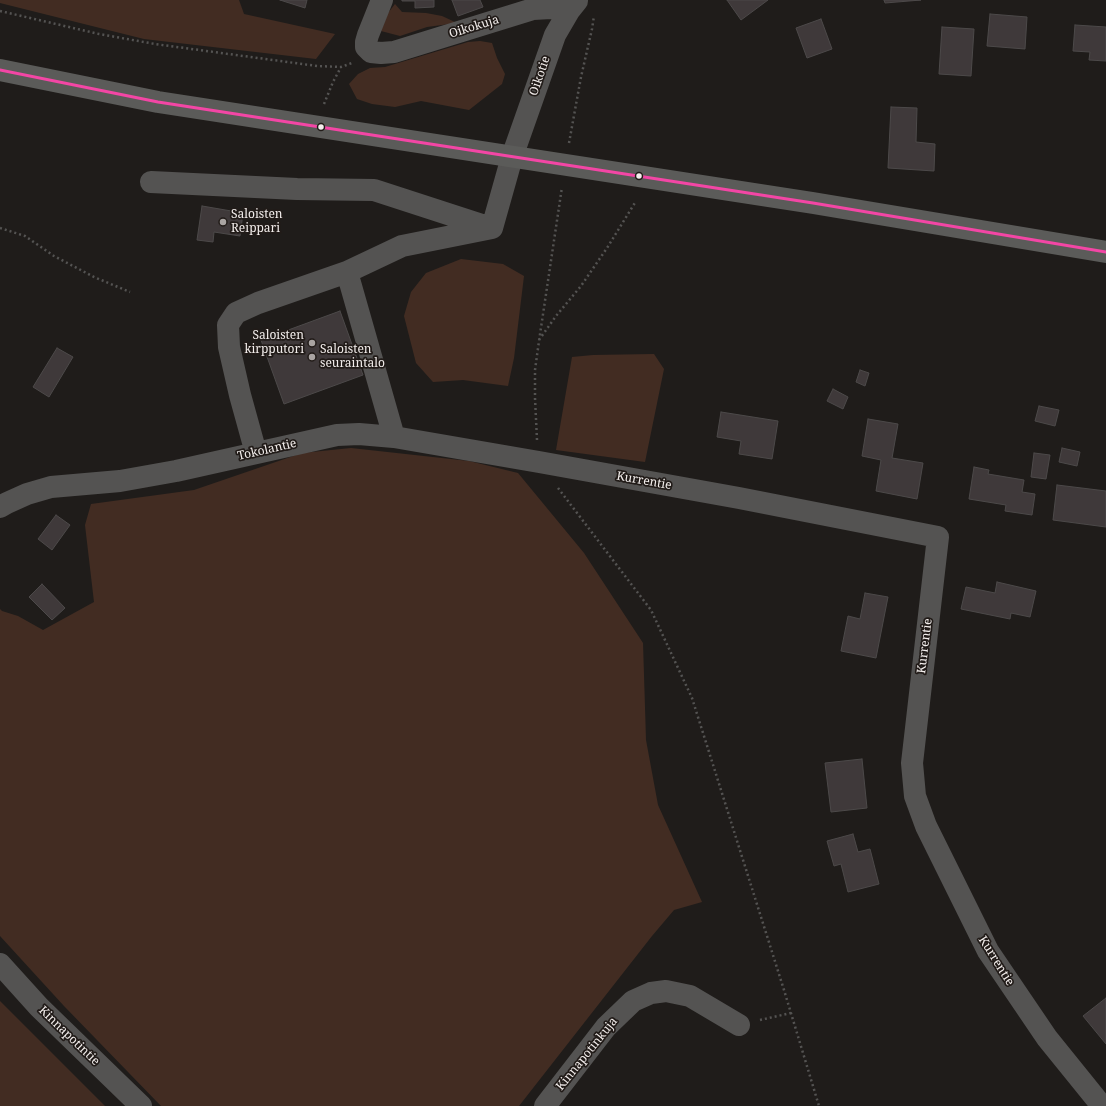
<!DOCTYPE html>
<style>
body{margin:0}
canvas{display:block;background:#1f1c1a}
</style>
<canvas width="1106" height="1106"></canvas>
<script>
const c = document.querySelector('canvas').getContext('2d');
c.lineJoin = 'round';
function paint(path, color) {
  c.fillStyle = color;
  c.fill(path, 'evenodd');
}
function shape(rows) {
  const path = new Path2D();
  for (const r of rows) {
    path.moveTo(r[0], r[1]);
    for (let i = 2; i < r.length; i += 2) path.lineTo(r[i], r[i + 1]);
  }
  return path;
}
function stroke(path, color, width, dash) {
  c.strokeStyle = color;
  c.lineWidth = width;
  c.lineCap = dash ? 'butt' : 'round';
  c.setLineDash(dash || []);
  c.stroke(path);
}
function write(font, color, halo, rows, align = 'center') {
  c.font = font + ' "Noto Serif",serif';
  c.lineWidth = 3.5;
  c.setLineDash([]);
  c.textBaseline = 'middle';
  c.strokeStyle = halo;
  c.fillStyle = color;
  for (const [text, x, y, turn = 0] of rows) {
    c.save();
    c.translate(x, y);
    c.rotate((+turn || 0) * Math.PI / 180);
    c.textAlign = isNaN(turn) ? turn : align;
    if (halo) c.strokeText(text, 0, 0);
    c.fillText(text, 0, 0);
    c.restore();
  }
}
paint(shape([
 [0,0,239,0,244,14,335,34,316,59,144,39,0,3],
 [395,4,402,12,426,13,442,16,457,23,427,27,400,36,381,31,388,13],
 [480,41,492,43,497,58,505,74,502,84,469,110,421,101,395,107,372,104,357,99,349,84,358,74,370,68,385,67,468,42],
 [461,259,503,264,524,276,514,358,508,386,463,380,433,382,416,363,404,316,411,292,426,273],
 [654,354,664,369,645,462,556,450,572,357,593,355],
 [351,448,469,461,518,473,584,553,643,643,646,740,658,805,702,902,674,910,652,936,519,1106,161,1106,64,1006,0,936,0,609,2,611,18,616,43,630,94,602,85,525,91,504,194,490,302,453],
 [0,1001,105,1106,0,1106]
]), '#422c22');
const building = shape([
 [280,0,307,0,305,8,280,0],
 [402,0,434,0,434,7,415,8,415,1,402,1,402,0],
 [452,0,480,0,483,7,458,16,452,0],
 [727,0,768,0,741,20,727,0],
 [884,0,921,0,885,3,884,0],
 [990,14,1027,17,1025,49,987,46,990,14],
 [821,19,832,49,807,58,796,28,821,19],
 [1075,25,1106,27,1106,61,1089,60,1090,52,1073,51,1075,25],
 [942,27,974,29,971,76,939,74,942,27],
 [891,107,917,108,916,142,935,144,934,171,888,168,891,107],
 [202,206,243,213,240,236,214,232,213,242,197,240,202,206],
 [340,311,363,375,284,404,261,340,340,311],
 [57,348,73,357,49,397,33,387,57,348],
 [860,370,869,373,865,386,856,382,860,370],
 [833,389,848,397,843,409,827,401,833,389],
 [1039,406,1059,410,1055,426,1035,421,1039,406],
 [721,412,778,421,772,459,739,454,741,441,717,437,721,412],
 [868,419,898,424,892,458,923,463,917,499,876,491,881,460,862,456,868,419],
 [1062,448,1080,452,1077,466,1059,462,1062,448],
 [1034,453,1050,455,1046,479,1031,477,1034,453],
 [974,467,989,470,988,474,1024,480,1022,492,1035,494,1032,515,1005,511,1006,505,969,499,974,467],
 [1057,485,1106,491,1106,527,1053,520,1057,485],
 [56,515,70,525,52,550,38,539,56,515],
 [997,582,1036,591,1030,617,1011,613,1010,619,961,609,966,587,995,593,997,582],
 [42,584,65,608,52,620,29,597,42,584],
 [865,593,888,597,876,658,841,651,848,616,860,619,865,593],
 [862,759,867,808,831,812,825,763,862,759],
 [853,834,858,852,870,849,879,884,848,892,841,864,834,866,827,841,853,834],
 [1106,998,1106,1044,1083,1016,1106,998]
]);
paint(building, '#3f393a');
stroke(building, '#4c4949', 1);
stroke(shape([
 [0,11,99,34,155,44,317,66,341,67,352,63],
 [324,104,333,82,341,67],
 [569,143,581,77,592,29,594,16],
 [0,228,25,236,54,256,94,277,130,292],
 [539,340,556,316,581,286,607,248,636,201],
 [537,440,535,398,535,370,539,341,562,187],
 [558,488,651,610,692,698,784,990,819,1106],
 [760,1020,791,1013]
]), '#545352', 2.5, [2, 3]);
stroke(shape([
 [382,0,368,35,366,42,366,47,371,52,381,53,394,52,533,9,551,8,569,11],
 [151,182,297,189,374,190,491,228],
 [492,228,512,157,555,35,569,11,577,1],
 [347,272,394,437],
 [256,453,240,395,229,347,228,325,236,313,258,303,347,272,402,246,492,228],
 [0,507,7,503,27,494,51,487,120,481,176,471,337,435,359,434,394,437,539,462,739,498,938,537,912,763,915,796,926,826,988,951,1047,1038,1102,1106],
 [0,964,39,1007,141,1106],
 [545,1106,606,1027,633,1001,651,993,666,991,690,996,739,1025]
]), '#545352', 22);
stroke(shape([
 [0,70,158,102,813,203,1106,252]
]), '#5b5b59', 22);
stroke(shape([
 [0,70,158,102,813,203,1106,252]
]), '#f346a5', 3);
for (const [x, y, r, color] of [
 [321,127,3.5,"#f3eeec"],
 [639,176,3.5,"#f3eeec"],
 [223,222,4,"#a9a4a2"],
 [312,343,4,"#a9a4a2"],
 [312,357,4,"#a9a4a2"]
]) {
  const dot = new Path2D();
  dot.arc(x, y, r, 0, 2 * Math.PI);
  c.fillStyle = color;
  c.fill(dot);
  stroke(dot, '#211b18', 1.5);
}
write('12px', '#f3eeec', '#211b18', [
 ["Oikokuja",474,27,-17],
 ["Oikotie",540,76,-71],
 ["Tokolantie",267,450,-13],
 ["Kurrentie",644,481,10],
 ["Kurrentie",925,646,-83],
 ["Kurrentie",996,961,58],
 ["Kinnapotintie",69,1036,44],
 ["Kinnapotinkuja",587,1054,-51]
]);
write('12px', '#f3eeec', '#211b18', [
 ["Saloisten",231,215],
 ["Reippari",231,229],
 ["Saloisten",304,336,"right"],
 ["kirpputori",304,350,"right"],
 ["Saloisten",320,350],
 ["seuraintalo",320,364]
], 'left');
</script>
